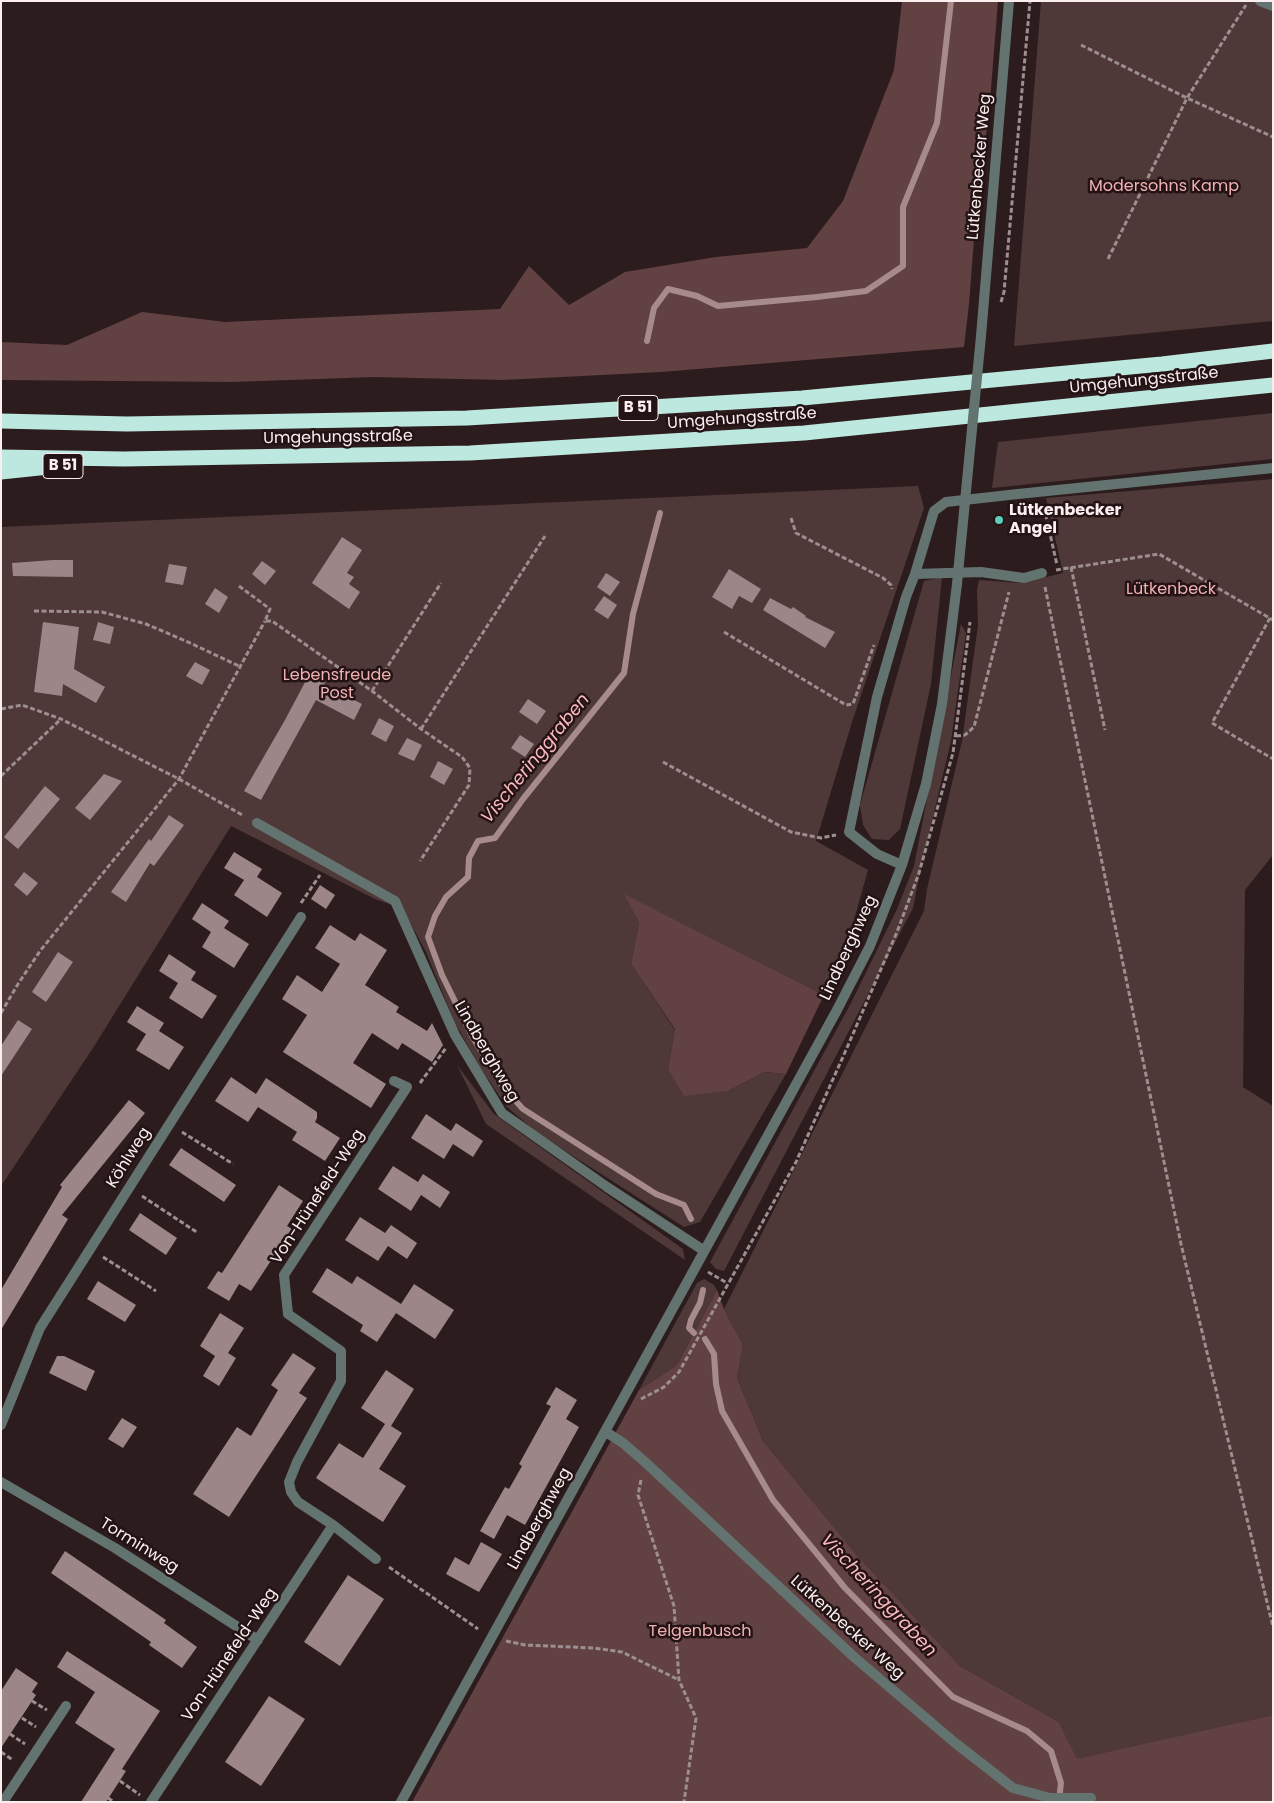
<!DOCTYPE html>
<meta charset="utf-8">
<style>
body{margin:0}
#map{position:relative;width:1274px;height:1803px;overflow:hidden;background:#2d1c1d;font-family:Poppins,sans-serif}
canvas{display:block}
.frame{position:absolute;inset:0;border:2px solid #faeeee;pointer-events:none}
</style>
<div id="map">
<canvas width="1274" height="1803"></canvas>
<div class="frame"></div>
</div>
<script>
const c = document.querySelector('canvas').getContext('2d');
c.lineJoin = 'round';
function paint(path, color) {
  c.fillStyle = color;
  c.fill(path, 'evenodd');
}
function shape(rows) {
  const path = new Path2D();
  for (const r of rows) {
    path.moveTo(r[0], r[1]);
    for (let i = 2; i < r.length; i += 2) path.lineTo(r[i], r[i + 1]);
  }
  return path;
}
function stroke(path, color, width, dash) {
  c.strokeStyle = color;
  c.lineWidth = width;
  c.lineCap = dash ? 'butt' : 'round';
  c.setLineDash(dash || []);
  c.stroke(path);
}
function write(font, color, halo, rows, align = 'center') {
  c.font = font + ' Poppins,sans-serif';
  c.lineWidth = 5;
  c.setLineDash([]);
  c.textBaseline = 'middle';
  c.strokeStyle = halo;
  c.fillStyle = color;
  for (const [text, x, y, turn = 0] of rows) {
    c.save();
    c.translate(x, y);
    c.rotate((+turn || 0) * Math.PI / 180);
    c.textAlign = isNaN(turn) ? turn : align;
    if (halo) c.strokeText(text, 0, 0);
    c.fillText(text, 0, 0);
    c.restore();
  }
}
paint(shape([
 [1041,1,1273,1,1273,321,1014,346],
 [1273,413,1273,459,992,488,998,442],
 [1273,479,1273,855,1245,890,1243,1087,1273,1106,1273,1715,1077,1760,1059,1722,960,1666,856,1554,763,1441,737,1378,743,1345,724,1309,924,911,927,889,962,741,978,625,977,590,979,580,1021,583,1063,573,1046,498],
 [918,486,924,508,853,719,816,841,868,870,844,955,824,995,625,895,639,923,631,964,675,1030,668,1069,728,1091,764,1072,786,1074,700,1222,684,1227,537,1133,506,1106,478,1064,454,1021,426,952,403,909,375,899,231,826,93,1048,1,1186,1,527],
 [942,577,931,684,900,829,889,840,872,839,863,825,860,805,924,581],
 [961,624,966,633,951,741,921,867,913,908,724,1271,716,1269,710,1262,851,1003,897,909,914,866],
 [457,1065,494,1114,683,1249,685,1260,486,1124],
 [704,1279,714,1285,717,1290,677,1365,639,1390,697,1283]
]), '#4f3838');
paint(shape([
 [902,1,998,1,990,101,975,227,969,304,964,347,661,372,503,380,374,377,232,382,1,380,1,342,67,345,142,312,225,322,500,309,529,266,569,305,625,272,716,257,807,248,843,201,894,70],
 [624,894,824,995,786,1074,764,1072,728,1091,684,1096,668,1069,675,1029,631,964,639,923],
 [717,1290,724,1309,743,1345,737,1378,763,1441,856,1554,960,1666,1059,1722,1077,1759,1273,1715,1273,1802,412,1802,639,1390,677,1365]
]), '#624142');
stroke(shape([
 [647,341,654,308,668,289,697,296,718,306,817,297,866,291,903,266,903,207,937,123,951,1],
 [660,513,633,614,624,673,523,799,495,838,478,841,469,858,468,877,446,897,435,916,428,937,442,975,472,1036,504,1088,523,1109,656,1194,684,1205,691,1219],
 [694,1333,689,1328,691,1320,700,1303,703,1290],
 [705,1339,714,1354,716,1384,722,1411,773,1500,845,1588,953,1697,1027,1731,1051,1751,1061,1783,1059,1800]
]), '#a78b8b', 6);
paint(shape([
 [342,537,362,550,347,573,354,577,349,584,360,592,349,609,312,583],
 [53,560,73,560,73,577,13,576,12,563],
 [262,561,276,571,265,585,252,574],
 [169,564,187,567,183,585,165,582],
 [729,569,761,589,752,603,739,596,732,609,712,597],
 [606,573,620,582,610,596,597,587],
 [215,588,228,597,219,613,205,604],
 [604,596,617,605,608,619,594,610],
 [770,598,791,609,793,607,806,616,805,617,835,632,825,648,763,610],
 [43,622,79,627,74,669,105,687,96,703,63,684,62,696,34,692],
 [98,622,114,627,110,644,93,640],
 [195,662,210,670,202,685,186,676],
 [312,669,328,678,324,684,362,704,354,720,316,700,261,800,244,791,285,720],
 [528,699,546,711,537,724,519,712],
 [379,718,394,726,386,742,371,734],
 [520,735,534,744,525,757,511,748],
 [407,738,422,745,414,761,398,754],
 [438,761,453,769,444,785,430,777],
 [104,774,122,781,90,820,75,808],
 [45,786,60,799,18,849,4,837],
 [169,815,184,825,154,866,150,863,126,902,111,892,149,839,151,841],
 [234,852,262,869,257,877,282,893,267,917,234,895,244,880,224,868],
 [24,872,38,883,27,896,14,885],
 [320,885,335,895,326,909,311,899],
 [202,903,229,921,224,928,249,944,234,968,202,947,211,932,192,919],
 [330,925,355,941,360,933,387,950,365,985,399,1007,396,1012,427,1031,432,1023,443,1045,432,1062,402,1043,398,1050,372,1033,353,1063,386,1084,371,1108,283,1052,307,1015,282,999,297,975,322,992,340,964,315,948],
 [58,952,73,962,46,1002,32,992],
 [169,954,196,972,191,980,217,996,202,1019,169,998,178,983,159,971],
 [137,1006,164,1023,159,1031,184,1047,169,1070,136,1050,146,1034,127,1022],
 [18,1020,32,1029,1,1076,1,1046],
 [231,1077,256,1094,266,1078,317,1112,317,1118,315,1122,340,1138,325,1161,292,1140,297,1132,258,1107,248,1122,215,1101],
 [129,1100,145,1113,62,1215,68,1219,1,1330,1,1290,62,1187,60,1185],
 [426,1114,451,1131,456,1123,483,1141,473,1157,453,1144,444,1159,411,1138],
 [181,1148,236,1185,224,1202,169,1165],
 [393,1166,418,1182,423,1174,450,1192,440,1208,421,1195,411,1211,378,1189],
 [279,1185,303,1201,287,1226,295,1231,277,1258,274,1256,251,1291,239,1284,229,1301,207,1288,218,1271,222,1273],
 [140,1213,177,1238,166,1255,129,1230],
 [360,1217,385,1233,391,1225,417,1243,407,1259,388,1246,378,1261,345,1240],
 [327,1268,352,1284,357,1276,401,1304,414,1284,454,1310,435,1339,396,1313,377,1342,360,1331,363,1325,312,1292],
 [98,1281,136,1305,125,1322,87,1299],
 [220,1313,244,1328,228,1353,236,1358,219,1386,203,1376,215,1356,200,1346],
 [293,1353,316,1368,299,1393,307,1398,229,1517,193,1494,237,1427,251,1436,278,1390,271,1385],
 [57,1356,64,1356,95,1371,86,1391,49,1373],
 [386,1370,414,1389,391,1426,402,1433,379,1469,406,1486,383,1522,316,1478,339,1443,363,1458,385,1424,361,1408],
 [556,1387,577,1400,566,1419,579,1427,525,1525,507,1515,494,1539,480,1531,505,1487,509,1489,522,1466,519,1464,551,1406,546,1404],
 [122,1418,137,1427,123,1448,108,1439],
 [481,1542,502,1554,479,1592,446,1574,455,1557,469,1565],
 [65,1551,166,1620,164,1623,197,1647,182,1668,149,1645,151,1642,51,1573],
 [348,1575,384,1599,340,1666,304,1642],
 [67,1651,160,1711,122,1769,126,1771,106,1802,81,1802,115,1749,75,1723,95,1692,57,1667],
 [16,1668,38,1683,32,1692,36,1695,1,1748,1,1691],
 [269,1696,305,1719,261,1786,225,1762]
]), '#9d8687');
stroke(shape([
 [1081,45,1187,98,1273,137],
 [1108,259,1187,98,1246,5],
 [1001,302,1004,292,1030,1],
 [1044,507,1057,565],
 [791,518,796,533,883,578,891,585,892,589],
 [1071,567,1105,730],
 [1056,570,1159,554,1273,620],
 [239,586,270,609,265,621,272,621,372,691,421,729,462,757,470,768,469,785,420,861],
 [1045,587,1181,1244,1273,1627],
 [34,611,102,612,146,624,188,642,241,667],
 [1270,618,1212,723,1273,759],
 [724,632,846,705,853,704,874,645],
 [372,691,441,583],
 [1,709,22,705,61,719,179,779,244,816],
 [421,729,545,536],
 [956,736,965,735,974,727,1009,592],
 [663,762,791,832,821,838,836,835],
 [1,776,61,719],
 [301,903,320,875],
 [1,1013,18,984,40,951,179,779,265,621],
 [420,1083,446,1048],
 [182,1132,233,1164],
 [142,1196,198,1233],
 [103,1257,156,1291],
 [708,1272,727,1283],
 [641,1399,664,1387,679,1372,796,1162,846,1050,897,932,919,873,953,753,970,622],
 [641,1480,638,1495,674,1606,679,1680,696,1718,684,1802],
 [389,1567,478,1629],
 [506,1641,525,1645,594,1648,622,1652,679,1680],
 [32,1701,47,1710],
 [22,1718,36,1727],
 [10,1734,25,1744],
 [1,1752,13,1760],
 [120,1781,140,1795],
 [108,1798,114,1802]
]), '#9d8e8f', 3, [5, 2.5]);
stroke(shape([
 [1260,1,1273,6],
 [1018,494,1273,468],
 [606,1432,623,1443,645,1462,854,1657,954,1742,1013,1788,1050,1798,1091,1798]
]), '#637370', 10);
stroke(shape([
 [981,336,1009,1],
 [915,574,981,572,1024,578,1042,573],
 [257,823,395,901,455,1035,502,1113,607,1187,703,1250],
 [902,865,877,854,849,832,877,697,906,597,915,574,934,511,946,502,1018,494],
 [1,1425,40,1328,301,917],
 [1,1482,115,1548,258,1640],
 [376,1559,333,1525,298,1502,291,1492,289,1482,297,1462,341,1381,341,1351,288,1314,284,1275,407,1087,394,1081],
 [3,1802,66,1706],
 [151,1802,333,1525],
 [401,1802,837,1010,870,946,902,865,926,784,942,704,957,584]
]), '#637370', 10);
stroke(shape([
 [1,421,127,424,467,418,802,398,1162,364,1273,351],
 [1,457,124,459,470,453,804,433,1273,385],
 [1,472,58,466]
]), '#bde8df', 15);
stroke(shape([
 [957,584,981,336]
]), '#637370', 10);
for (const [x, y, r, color] of [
 [999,520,5,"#5bcebc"]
]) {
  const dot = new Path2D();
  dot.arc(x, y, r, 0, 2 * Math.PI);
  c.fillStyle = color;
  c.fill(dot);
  stroke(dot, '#231314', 2);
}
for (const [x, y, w] of [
 [638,408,40],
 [63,466,40]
]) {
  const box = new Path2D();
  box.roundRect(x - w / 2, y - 12.5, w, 25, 4);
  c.fillStyle = '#231314';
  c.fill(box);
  stroke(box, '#faeeee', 1);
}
write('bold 15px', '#faeeee', null, [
 ["B 51",638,408],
 ["B 51",63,466]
]);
write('16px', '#faeeee', '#231314', [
 ["Lütkenbecker Weg",980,167,-85],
 ["Umgehungsstraße",1144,381,-6],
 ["Umgehungsstraße",742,419,-4],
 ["Umgehungsstraße",338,438,-1],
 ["Lindberghweg",849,948,-65],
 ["Lindberghweg",486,1052,60],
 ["Köhlweg",129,1158,-58],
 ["Von-Hünefeld-Weg",318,1197,-57],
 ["Lindberghweg",540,1519,-61],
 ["Torminweg",139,1546,32],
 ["Lütkenbecker Weg",847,1628,42],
 ["Von-Hünefeld-Weg",230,1655,-56]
]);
write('16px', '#f1b0b2', '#231314', [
 ["Modersohns Kamp",1164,187],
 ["Lütkenbeck",1171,590],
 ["Lebensfreude",337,676],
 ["Post",337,694],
 ["Telgenbusch",700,1632]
]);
write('bold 16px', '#faeeee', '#231314', [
 ["Lütkenbecker",1009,511],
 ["Angel",1009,529]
], 'left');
write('italic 18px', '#fbb9bb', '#231314', [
 ["Vischeringgraben",536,759,-51],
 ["Vischeringgraben",878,1596,47]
]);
</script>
